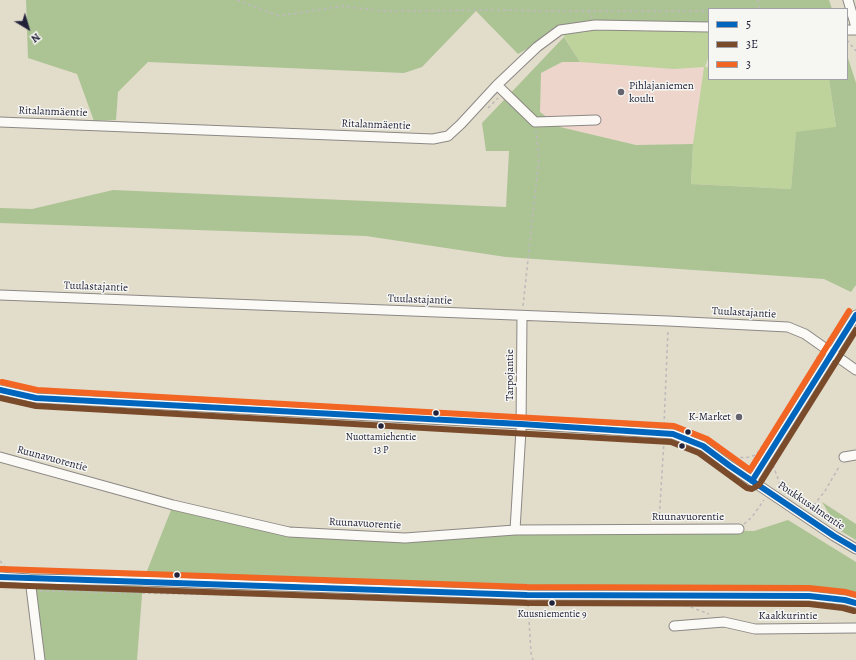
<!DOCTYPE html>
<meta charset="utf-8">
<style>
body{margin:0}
#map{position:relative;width:856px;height:660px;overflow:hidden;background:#e2dccb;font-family:Alegreya,serif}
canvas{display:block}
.legend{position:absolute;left:708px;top:8px;width:140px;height:72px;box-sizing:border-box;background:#f6f6f2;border:1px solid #a1a1a9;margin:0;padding:5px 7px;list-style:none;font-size:12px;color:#22223b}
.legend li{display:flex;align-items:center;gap:8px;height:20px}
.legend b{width:20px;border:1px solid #a1a1a9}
.north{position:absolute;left:8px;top:8px;width:40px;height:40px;-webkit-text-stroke:3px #f6f6f2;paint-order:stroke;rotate:142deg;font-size:11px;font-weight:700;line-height:16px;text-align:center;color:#22223b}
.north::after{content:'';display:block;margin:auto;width:14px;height:18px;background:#22223b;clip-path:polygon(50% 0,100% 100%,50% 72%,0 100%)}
</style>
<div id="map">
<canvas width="856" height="660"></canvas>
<ul class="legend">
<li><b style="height:5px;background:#0065bd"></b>5</li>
<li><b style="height:5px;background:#7a4b2a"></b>3E</li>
<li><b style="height:5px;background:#f26522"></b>3</li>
</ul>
<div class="north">N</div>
</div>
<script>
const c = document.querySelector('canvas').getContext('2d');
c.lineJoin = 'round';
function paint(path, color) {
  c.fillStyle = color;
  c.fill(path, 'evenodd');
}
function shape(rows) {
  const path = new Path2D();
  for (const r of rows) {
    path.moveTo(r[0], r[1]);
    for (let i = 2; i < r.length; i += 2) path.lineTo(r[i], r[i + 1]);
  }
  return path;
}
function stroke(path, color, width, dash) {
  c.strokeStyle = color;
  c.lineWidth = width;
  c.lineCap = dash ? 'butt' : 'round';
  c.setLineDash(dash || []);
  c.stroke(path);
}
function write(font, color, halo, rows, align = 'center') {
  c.font = font + ' Alegreya,serif';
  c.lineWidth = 3;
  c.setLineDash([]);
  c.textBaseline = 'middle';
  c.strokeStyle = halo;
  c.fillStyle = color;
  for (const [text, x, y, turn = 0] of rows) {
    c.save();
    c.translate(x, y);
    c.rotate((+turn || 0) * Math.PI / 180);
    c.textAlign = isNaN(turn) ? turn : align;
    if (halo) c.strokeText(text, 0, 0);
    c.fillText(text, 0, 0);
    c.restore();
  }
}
paint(shape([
 [562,62,580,62,674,69,705,67,693,144,636,145,560,127,540,112,541,73]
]), '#eed5cc');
paint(shape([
 [595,25,709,28,709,55,705,67,709,67,709,79,829,79,836,128,796,133,791,189,691,184,693,144,704,67,674,69,580,62,560,30]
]), '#bed29c');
paint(shape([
 [26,0,829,0,832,9,709,9,709,28,684,26,560,30,518,54,476,11,422,67,404,73,148,62,118,92,116,120,94,121,77,74,28,58],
 [564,37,580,62,562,62,541,73,540,112,560,127,636,145,693,144,691,184,791,189,796,132,836,127,829,79,847,79,847,55,856,83,856,285,851,292,824,279,506,257,366,236,0,223,0,208,32,209,113,190,506,207,509,151,486,151,482,123],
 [822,502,856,524,856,540,839,530],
 [173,505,289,532,405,538,659,529,754,531,788,520,856,562,856,601,527,595,143,582,137,660,41,660,30,579,143,581]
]), '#acc394');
const minor = shape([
 [848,0,856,27],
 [847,30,856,30],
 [497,85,535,122,596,120],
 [0,122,433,139,448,136,461,124,497,85,537,47,560,30,595,25,709,27],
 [0,295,668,321,788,327,805,334,856,370],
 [0,390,36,398,521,424,673,434,703,446,730,466,834,536,856,549],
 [0,457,173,505,289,532,405,538,515,530,739,529],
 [844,457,856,455],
 [752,481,856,315],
 [515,530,521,430,522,316],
 [0,577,30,579,143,581,527,595,809,596,845,600,856,603],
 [30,579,40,660],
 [674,626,724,622,755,629,856,628]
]);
stroke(minor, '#8c8884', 11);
stroke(shape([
 [237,0,279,16,342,6,382,11,500,10,550,11,709,11],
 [758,0,759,9],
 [589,10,592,18],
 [847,40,856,51],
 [488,108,498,98],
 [523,306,539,158,536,131],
 [828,340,833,333],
 [805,379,819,354],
 [664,425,668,329],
 [736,460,738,457,745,458,756,455,769,436],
 [773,465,782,490],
 [810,510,825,491,840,465],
 [659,521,664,441],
 [744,524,752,517,764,500],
 [0,561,6,568],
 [40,591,328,597],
 [528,604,531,653,533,660],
 [685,605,709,614]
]), '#bcbaba', 1.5, [3, 3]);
stroke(minor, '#fbfaf7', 9);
stroke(shape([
 [0,390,36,398,521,424,673,434,703,446,730,466,834,536,856,549],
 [752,481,856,315],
 [0,577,527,595,809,596,845,600,856,603]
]), '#0065bd', 6);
stroke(shape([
 [0,398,36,406,671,442,699,453,747,488,752,489,759,485,856,330],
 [0,585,527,603,809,604,843,608,854,611]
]), '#7a4b2a', 6);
stroke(shape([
 [2,382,37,390,674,426,707,439,750,470,849,311],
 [1,569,527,587,809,588,846,592,856,595]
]), '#f26522', 6);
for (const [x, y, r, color] of [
 [621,92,4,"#65636d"],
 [436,413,3.5,"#22223b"],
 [739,417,4,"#65636d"],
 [381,426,3.5,"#22223b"],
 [688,432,3.5,"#22223b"],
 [682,446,3.5,"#22223b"],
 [177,575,3.5,"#22223b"],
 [552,603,3.5,"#22223b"]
]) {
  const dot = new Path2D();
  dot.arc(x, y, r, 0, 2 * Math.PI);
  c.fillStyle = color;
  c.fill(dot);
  stroke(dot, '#f6f6f2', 1.5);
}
write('10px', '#22223b', '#f6f6f2', [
 ["Nuottamiehentie",381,438],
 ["13 P",381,451],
 ["Kuusniementie 9",552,615]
]);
write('11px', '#22223b', '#f6f6f2', [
 ["Pihlajaniemen",629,86],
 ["koulu",629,99],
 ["K-Market",731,417,"right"]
], 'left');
write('11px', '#22223b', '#f6f6f2', [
 ["Ritalanmäentie",53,112,2],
 ["Ritalanmäentie",376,125,2],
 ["Tuulastajantie",96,287,2],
 ["Tuulastajantie",420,300,2],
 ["Tuulastajantie",744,313,3],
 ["Tarpojantie",510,375,-90],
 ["Ruunavuorentie",52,459,15],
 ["Poukkusalmentie",811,506,34],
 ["Ruunavuorentie",688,517],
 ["Ruunavuorentie",365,524,3],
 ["Kaakkurintie",788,616]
]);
</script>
